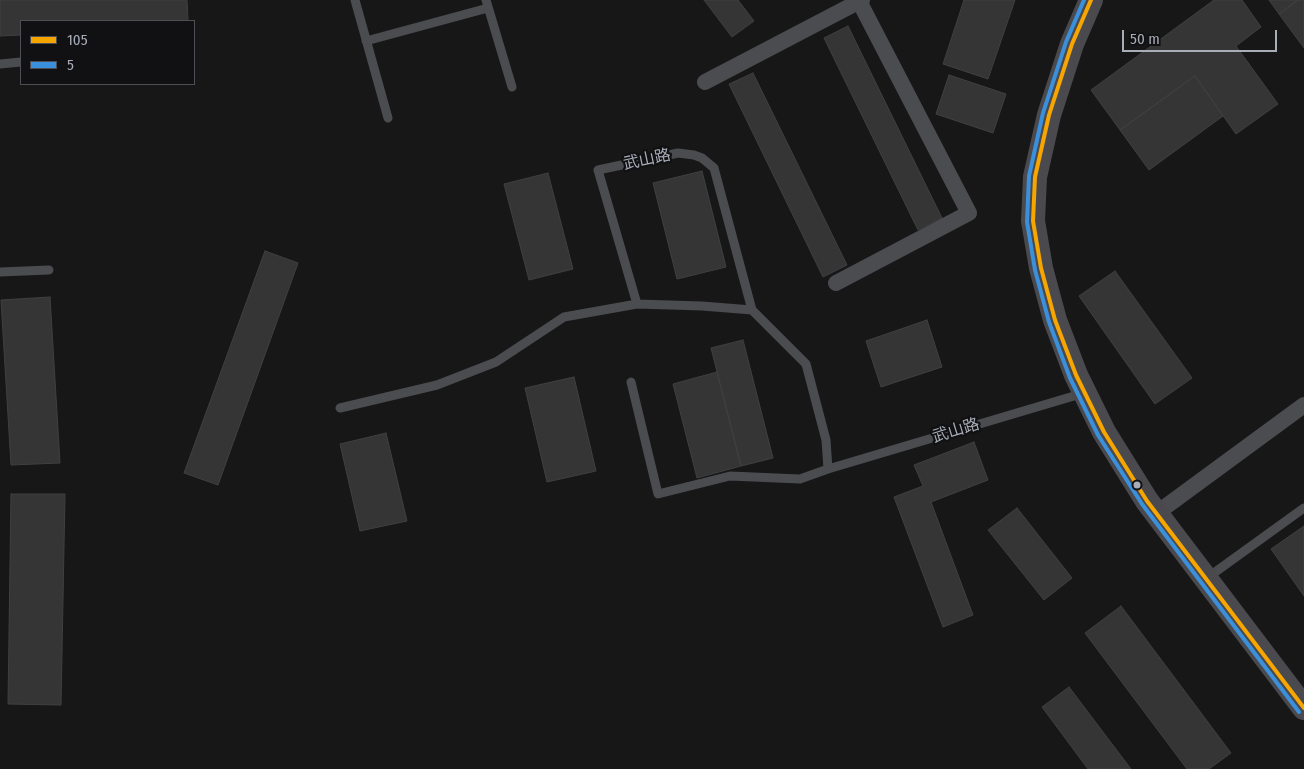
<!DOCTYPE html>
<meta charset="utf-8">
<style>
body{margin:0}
#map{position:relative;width:1304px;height:769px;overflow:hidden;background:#171717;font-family:"Fira Sans Condensed",sans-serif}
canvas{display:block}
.legend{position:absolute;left:20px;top:20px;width:175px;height:65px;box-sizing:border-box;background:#111113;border:1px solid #4d4f55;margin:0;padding:6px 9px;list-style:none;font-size:15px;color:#a8adb8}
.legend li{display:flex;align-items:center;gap:10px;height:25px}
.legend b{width:25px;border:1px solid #4d4f55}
.scale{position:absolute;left:1122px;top:30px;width:155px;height:22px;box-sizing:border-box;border:2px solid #a8adb8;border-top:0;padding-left:6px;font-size:15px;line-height:18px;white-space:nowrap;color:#a8adb8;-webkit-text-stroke:4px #111113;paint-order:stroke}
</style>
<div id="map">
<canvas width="1304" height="769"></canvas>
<ul class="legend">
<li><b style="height:6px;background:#f7a600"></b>105</li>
<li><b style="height:6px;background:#3a90db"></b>5</li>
</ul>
<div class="scale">50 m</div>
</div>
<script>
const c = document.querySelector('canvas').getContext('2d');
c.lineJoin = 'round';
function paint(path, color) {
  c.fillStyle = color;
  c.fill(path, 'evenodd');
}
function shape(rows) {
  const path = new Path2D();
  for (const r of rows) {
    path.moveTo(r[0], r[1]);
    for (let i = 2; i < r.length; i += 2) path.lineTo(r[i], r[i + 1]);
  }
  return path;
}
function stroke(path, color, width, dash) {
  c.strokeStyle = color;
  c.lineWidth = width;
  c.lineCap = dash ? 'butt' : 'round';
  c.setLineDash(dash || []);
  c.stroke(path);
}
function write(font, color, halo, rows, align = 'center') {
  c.font = font + ' "Fira Sans Condensed","Noto Sans SC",sans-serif';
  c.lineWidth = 4.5;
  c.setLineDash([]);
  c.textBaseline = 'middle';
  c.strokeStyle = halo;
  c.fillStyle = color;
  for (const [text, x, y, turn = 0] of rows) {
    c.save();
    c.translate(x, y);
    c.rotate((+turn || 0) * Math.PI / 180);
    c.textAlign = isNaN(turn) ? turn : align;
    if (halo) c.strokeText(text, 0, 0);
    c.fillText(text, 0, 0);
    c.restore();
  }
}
const building = shape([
 [0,0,187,0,188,21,21,21,21,35,0,36,0,0],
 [704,0,738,0,754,21,732,37,704,0],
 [964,0,1015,0,988,79,943,64,964,0],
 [1214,0,1242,0,1261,27,1236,46,1278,104,1236,134,1195,76,1120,130,1091,90,1214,0],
 [1269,0,1298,0,1279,14,1269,0],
 [1298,0,1304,0,1304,48,1279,14,1298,0],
 [848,26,942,218,918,230,824,38,848,26],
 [753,73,847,265,823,277,729,84,753,73],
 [949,75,1006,94,993,133,936,114,949,75],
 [1195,76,1223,116,1149,170,1120,130,1195,76],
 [702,171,726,267,677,279,653,183,702,171],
 [548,173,573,269,529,280,504,184,548,173],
 [265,251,298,263,218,485,184,473,265,251],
 [1115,271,1192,378,1155,404,1079,296,1115,271],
 [50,297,60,463,11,465,1,300,50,297],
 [927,320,942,367,881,387,866,341,927,320],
 [743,340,773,458,741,466,711,348,743,340],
 [717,372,741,466,697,478,673,384,717,372],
 [574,377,596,471,547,482,525,388,574,377],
 [386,433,407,521,360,531,340,444,386,433],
 [974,442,988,480,931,502,973,615,943,627,894,497,923,486,914,465,974,442],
 [11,494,65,494,61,705,8,704,11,494],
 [1017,508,1072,578,1044,600,988,530,1017,508],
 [1304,526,1304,596,1271,549,1304,526],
 [1121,606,1231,753,1209,769,1187,769,1085,633,1121,606],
 [1069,687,1131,769,1088,769,1042,707,1069,687]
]);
paint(building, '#353536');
stroke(building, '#3f4043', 1);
stroke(shape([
 [355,0,388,118],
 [486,0,512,87],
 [366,41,488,8],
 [0,64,21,62],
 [0,272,49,270],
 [637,304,598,170,678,153,694,155,702,158,714,168,752,310,806,364,826,440,828,469],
 [631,382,658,494,730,476,800,479,828,469,1084,393],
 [340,408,437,385,496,362,564,317,637,304,702,306,752,310],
 [1207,578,1304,508]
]), '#4b4c50', 9);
stroke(shape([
 [705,82,862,0],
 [836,283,969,213,859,1],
 [1157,513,1304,405]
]), '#4b4c50', 16);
stroke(shape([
 [1091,0,1072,44,1049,115,1035,177,1033,221,1041,268,1055,320,1076,375,1104,432,1147,501,1304,708]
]), '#4a4a4e', 24);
stroke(shape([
 [1091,0,1072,44,1049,115,1035,177,1033,221,1041,268,1055,320,1076,375,1104,432,1147,501,1304,708]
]), '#f7a600', 4);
stroke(shape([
 [1084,0,1066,42,1043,113,1029,176,1027,222,1035,270,1049,322,1070,378,1098,435,1142,504,1299,712]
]), '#3a90db', 4);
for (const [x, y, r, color] of [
 [1137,485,4.5,"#a8adb8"]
]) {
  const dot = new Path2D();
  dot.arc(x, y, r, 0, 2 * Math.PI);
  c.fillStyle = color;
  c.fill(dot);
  stroke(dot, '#111113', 2);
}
write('16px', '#a8adb8', '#111113', [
 ["武山路",647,160,-12],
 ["武山路",956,431,-17]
]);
</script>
